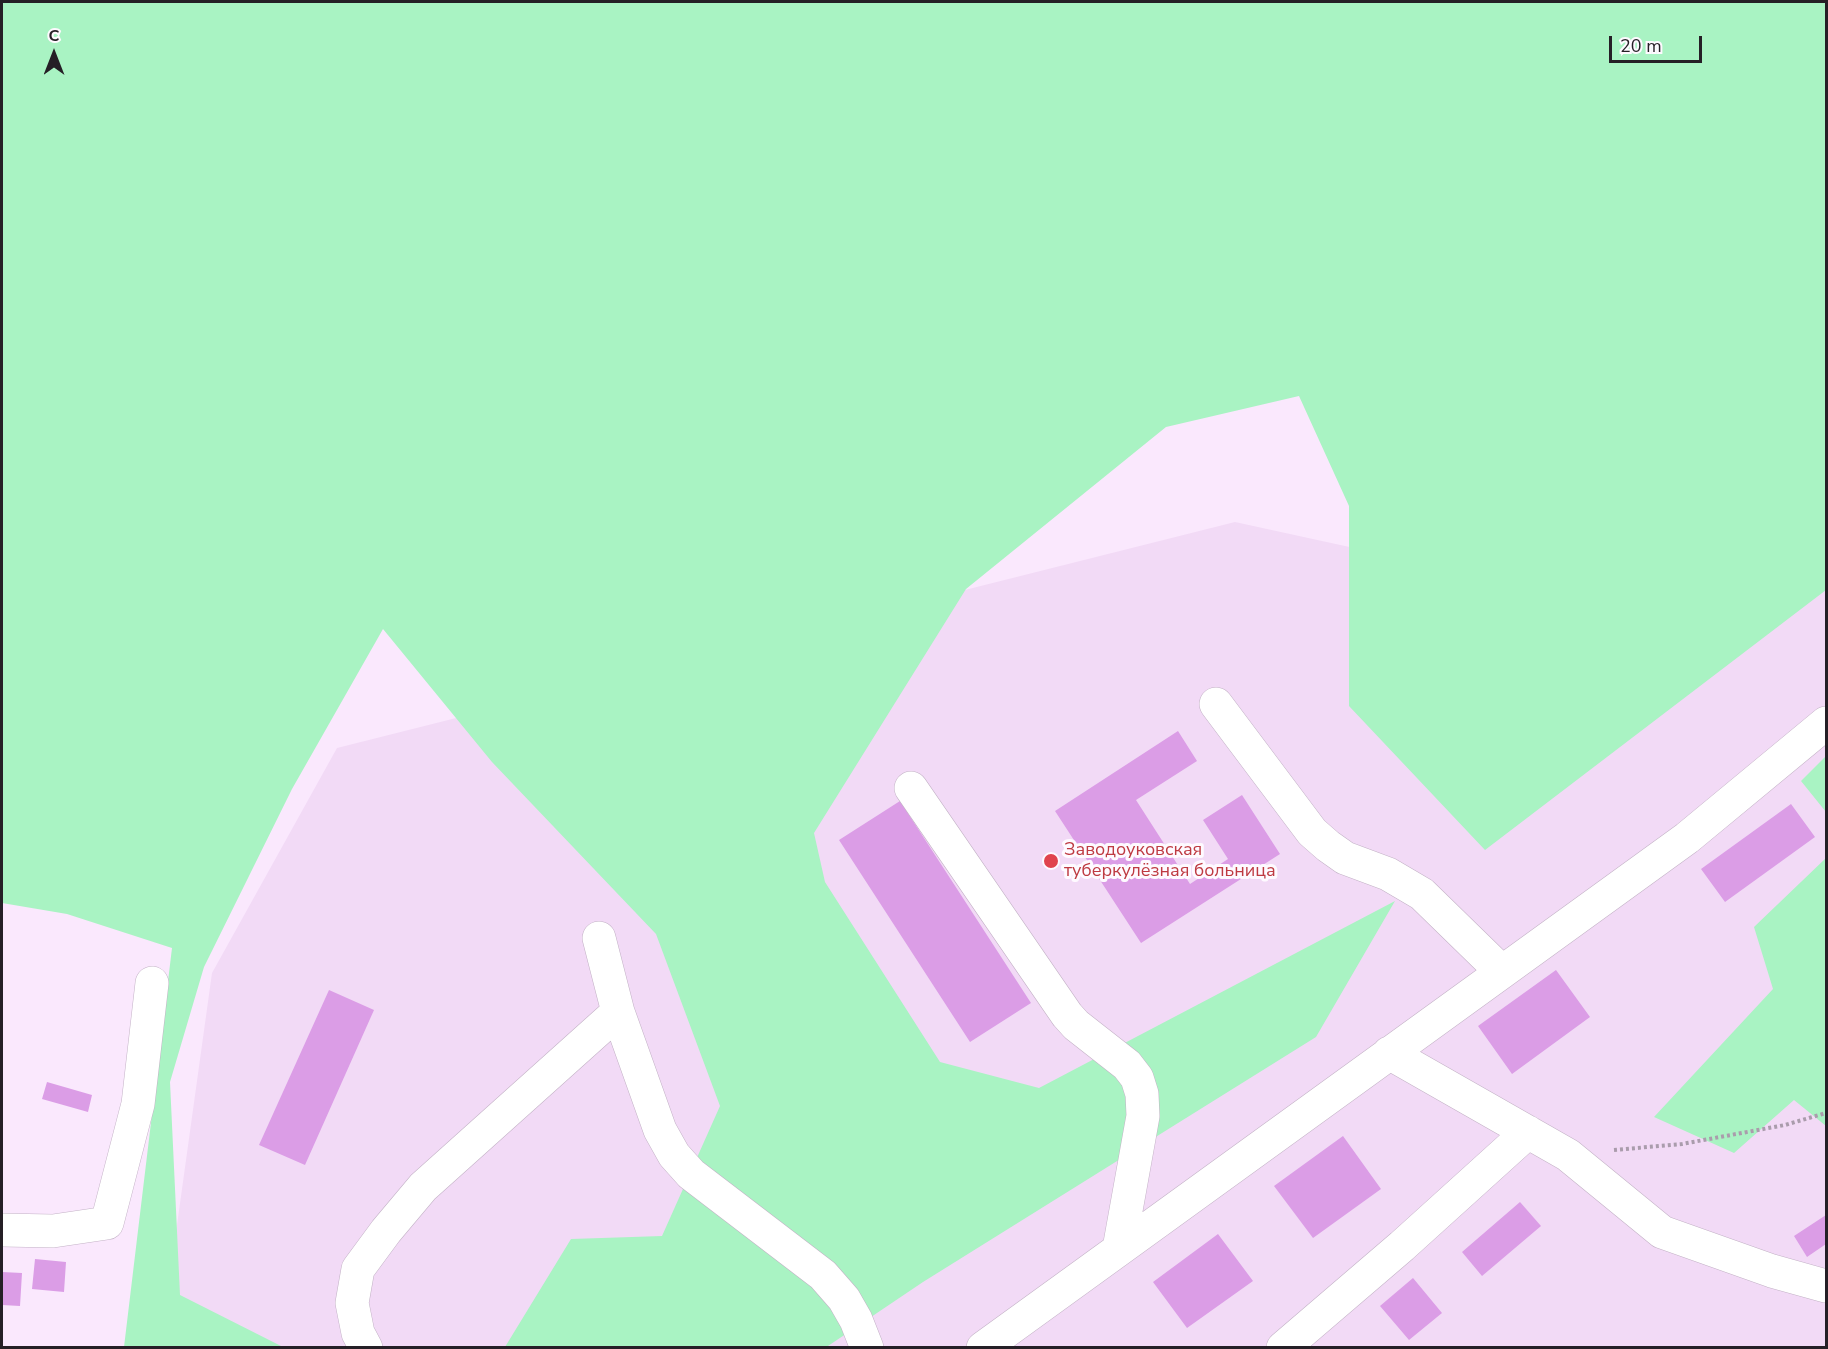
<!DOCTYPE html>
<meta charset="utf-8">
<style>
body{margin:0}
#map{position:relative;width:1828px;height:1349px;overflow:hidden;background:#fae8fd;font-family:"Nunito Sans",sans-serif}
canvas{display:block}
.frame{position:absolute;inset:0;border:3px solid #251f26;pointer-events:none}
.north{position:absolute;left:24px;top:24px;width:60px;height:60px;-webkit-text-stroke:4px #fefaff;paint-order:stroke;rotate:0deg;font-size:16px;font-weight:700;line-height:24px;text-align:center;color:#251f26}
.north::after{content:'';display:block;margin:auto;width:21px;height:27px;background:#251f26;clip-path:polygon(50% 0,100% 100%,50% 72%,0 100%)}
.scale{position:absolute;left:1609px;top:36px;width:93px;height:27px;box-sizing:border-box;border:3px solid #251f26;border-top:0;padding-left:8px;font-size:18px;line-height:21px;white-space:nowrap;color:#251f26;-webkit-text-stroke:4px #fefaff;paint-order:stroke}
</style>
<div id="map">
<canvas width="1828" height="1349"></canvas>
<div class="frame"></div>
<div class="north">С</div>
<div class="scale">20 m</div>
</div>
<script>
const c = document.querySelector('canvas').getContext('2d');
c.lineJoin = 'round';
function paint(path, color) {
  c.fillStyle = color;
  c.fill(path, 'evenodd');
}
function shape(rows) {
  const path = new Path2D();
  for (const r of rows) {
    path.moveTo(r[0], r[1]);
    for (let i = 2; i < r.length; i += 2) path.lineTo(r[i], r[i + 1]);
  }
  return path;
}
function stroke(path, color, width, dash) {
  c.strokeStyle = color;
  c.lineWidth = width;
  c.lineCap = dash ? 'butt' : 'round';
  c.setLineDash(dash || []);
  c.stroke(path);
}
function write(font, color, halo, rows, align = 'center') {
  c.font = font + ' "Nunito Sans",sans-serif';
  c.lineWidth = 6;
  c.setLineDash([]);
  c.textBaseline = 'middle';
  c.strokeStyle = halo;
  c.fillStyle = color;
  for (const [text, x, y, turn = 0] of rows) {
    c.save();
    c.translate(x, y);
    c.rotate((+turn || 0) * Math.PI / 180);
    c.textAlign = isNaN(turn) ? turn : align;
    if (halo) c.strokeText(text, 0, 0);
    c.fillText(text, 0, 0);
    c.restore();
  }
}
paint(shape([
 [1235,522,1725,629,1826,552,1826,1347,154,1348,177,1225,212,973,337,748]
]), '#f2daf6');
paint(shape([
 [2,2,1826,2,1826,590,1485,850,1349,706,1349,506,1299,396,1166,427,966,589,814,833,825,882,940,1062,1039,1088,1395,901,1316,1037,923,1282,825,1348,505,1347,571,1239,662,1236,720,1106,656,934,492,762,383,629,292,789,204,967,170,1082,180,1295,283,1347,124,1347,172,948,67,914,2,903],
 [1826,756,1826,812,1801,781],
 [1826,858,1826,1126,1794,1100,1734,1153,1654,1117,1773,989,1754,927]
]), '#a9f3c3');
paint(shape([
 [1178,731,1197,761,1136,800,1190,884,1228,859,1203,820,1242,795,1280,854,1141,943,1055,811],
 [900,801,1031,1003,970,1042,839,840],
 [1791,804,1815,837,1725,902,1701,869],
 [1556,970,1590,1017,1512,1074,1478,1026],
 [329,990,374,1010,305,1165,259,1145],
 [47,1082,92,1095,88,1112,42,1099],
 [1343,1136,1381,1189,1313,1238,1274,1186],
 [1520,1202,1541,1226,1482,1276,1462,1252],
 [1826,1215,1826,1244,1807,1257,1794,1236],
 [1218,1234,1253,1281,1187,1328,1153,1282],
 [35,1259,66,1262,64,1292,32,1289],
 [2,1272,22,1273,20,1306,2,1305],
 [1413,1278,1442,1313,1409,1340,1380,1306]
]), '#db9de6');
const minor = shape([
 [1216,704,1312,832,1328,846,1345,858,1388,874,1422,894,1502,972],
 [911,788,1067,1015,1076,1025,1127,1065,1137,1078,1142,1094,1143,1116,1119,1249],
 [599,938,618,1012,660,1130,674,1155,691,1174,823,1275,844,1299,856,1320,867,1348],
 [1389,1053,1568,1155,1662,1232,1772,1271,1826,1286],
 [2,1230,53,1231,107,1223,138,1104,152,983],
 [366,1348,358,1333,352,1303,358,1269,386,1231,423,1187,618,1012],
 [983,1348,1687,838,1826,723],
 [1283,1348,1402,1246,1528,1132]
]);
stroke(minor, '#c3b2c6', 34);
stroke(shape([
 [1614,1150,1682,1144,1785,1125,1826,1113]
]), '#aa9cac', 4, [3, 3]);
stroke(minor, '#fff', 33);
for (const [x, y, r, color] of [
 [1051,861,8,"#e0444e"]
]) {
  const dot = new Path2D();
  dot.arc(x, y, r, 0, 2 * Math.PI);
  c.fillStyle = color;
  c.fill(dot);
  stroke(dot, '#fefaff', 2);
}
write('18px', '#be3a42', '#fefaff', [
 ["Заводоуковская",1064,851],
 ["туберкулёзная больница",1064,872]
], 'left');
</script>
